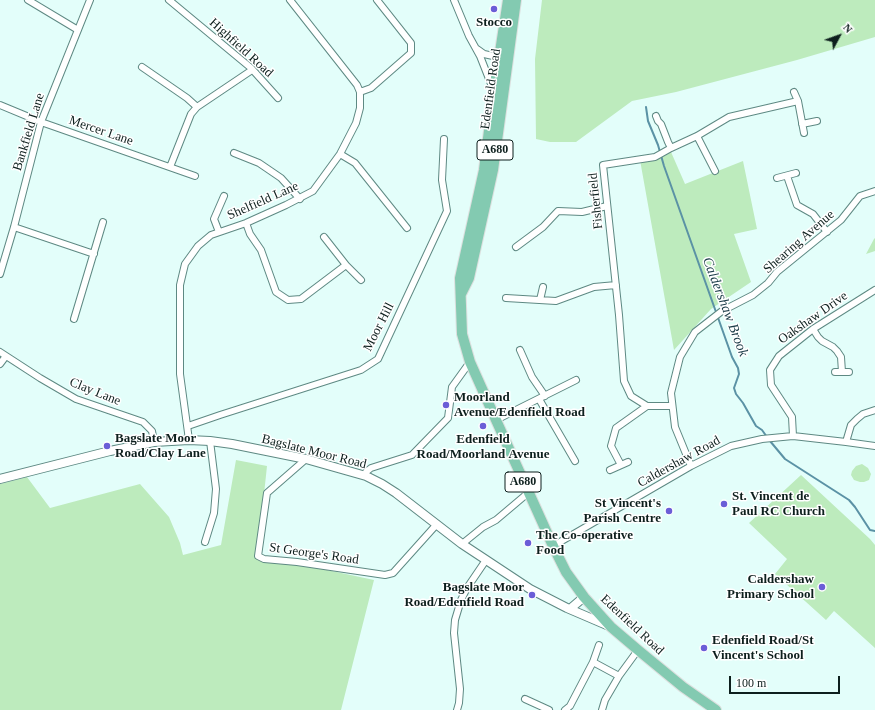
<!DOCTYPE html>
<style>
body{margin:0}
#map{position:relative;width:875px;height:710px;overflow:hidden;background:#e3fefa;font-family:"Times New Roman",serif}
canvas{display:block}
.north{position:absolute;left:819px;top:16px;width:40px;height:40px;-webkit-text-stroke:3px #fff;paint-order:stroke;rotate:49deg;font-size:11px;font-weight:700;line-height:16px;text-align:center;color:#0d1f1d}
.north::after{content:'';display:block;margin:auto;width:14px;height:18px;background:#0d1f1d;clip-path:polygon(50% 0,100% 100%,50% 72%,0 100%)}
.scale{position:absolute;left:729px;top:676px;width:111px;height:18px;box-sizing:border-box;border:2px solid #0d1f1d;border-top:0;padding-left:5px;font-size:12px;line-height:14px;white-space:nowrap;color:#0d1f1d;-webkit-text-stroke:3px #fff;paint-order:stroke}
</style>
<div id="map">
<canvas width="875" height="710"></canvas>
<div class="north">N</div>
<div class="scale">100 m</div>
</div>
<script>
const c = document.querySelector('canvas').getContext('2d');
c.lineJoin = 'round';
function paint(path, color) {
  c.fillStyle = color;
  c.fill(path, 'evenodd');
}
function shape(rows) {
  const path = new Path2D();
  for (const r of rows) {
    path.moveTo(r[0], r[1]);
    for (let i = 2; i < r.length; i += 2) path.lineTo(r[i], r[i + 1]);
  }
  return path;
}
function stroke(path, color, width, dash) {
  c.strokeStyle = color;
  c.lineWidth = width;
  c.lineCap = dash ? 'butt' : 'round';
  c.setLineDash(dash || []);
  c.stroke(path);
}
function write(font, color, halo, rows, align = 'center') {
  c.font = font + ' "Times New Roman",serif';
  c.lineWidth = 3;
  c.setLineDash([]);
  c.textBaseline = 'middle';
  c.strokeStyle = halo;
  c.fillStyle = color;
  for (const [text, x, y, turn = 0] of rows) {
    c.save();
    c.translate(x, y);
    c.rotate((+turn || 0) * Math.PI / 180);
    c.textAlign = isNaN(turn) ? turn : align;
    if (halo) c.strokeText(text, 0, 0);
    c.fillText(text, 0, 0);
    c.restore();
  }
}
paint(shape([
 [542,0,875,0,875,37,797,60,676,92,632,101,576,142,550,142,536,139,535,59],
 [671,152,685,184,743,161,757,229,734,234,751,282,711,309,674,350,640,160,659,159],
 [875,238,875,251,866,254,874,239],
 [236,460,267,466,257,560,299,564,374,580,341,710,0,710,0,484,27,477,50,508,140,484,169,517,180,543,183,555,221,545],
 [862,464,868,468,871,474,869,480,864,482,860,482,854,480,851,475,852,471,856,466],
 [801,475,870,539,875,545,875,648,834,611,826,620,775,574,787,559,749,523]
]), '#bdebbd');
stroke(shape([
 [646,107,648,121,658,145,664,166,732,357,738,368,739,374,734,388,736,394,743,403,756,426,762,430,767,437],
 [770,441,785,459,849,500,855,507,870,530,875,531]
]), '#5b92a5', 2);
const minor = shape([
 [28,0,78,30],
 [169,0,251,68,278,98],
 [454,0,469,36,480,56,493,89],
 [477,49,484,54,502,58],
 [142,67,187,98,197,107],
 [360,92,371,88,411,53,411,43,377,0],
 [794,92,798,101],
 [0,105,41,122,195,176],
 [656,116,658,121,661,124,668,142,671,148],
 [802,124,817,121],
 [697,136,715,171],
 [234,153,259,163,281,178,300,199],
 [340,154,355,163,407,228],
 [170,167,191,114,197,107,252,70],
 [787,176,797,205,813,214,827,232],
 [777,178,796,173],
 [246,223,250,234,261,250,276,292,288,300,301,299,346,265],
 [14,227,94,254],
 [219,232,214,219,224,196],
 [324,237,346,265,361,280],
 [516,247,543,227,558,211,582,212,607,206],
 [0,274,14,227,41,122,90,0],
 [506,298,556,301,594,287,616,285],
 [540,300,543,287],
 [74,319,103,222],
 [813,329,818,337,822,341,833,347,837,351,841,357,842,372],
 [520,350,532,377,545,396],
 [0,352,40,378,76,399,143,422,152,431,154,442],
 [0,364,6,356],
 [835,372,849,372],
 [539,399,575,461],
 [672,406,647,406,631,396,624,381,619,315,603,165,655,157,671,148,697,136,729,117,798,101,804,133],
 [496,420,576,380],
 [188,426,220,415,361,370,378,359,447,211,442,180,444,139],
 [793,436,792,417,771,385,770,370,779,356,813,329,875,290],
 [189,440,180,374,180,285,185,264,198,246,211,235,246,223,286,205,313,191,340,154,356,123,360,108,360,92,357,85,290,0],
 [846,442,851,425,857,419,863,414,875,410],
 [306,459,267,493,258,556,264,559,297,562,385,575,393,573,437,524],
 [621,465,611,446,616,428,647,406],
 [691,466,675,427,671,393,680,357,695,332,722,311,753,295,768,283,777,272,841,220,860,196,875,191],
 [610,470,628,462],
 [366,476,366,472,371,468,412,455,448,418,452,387,470,362],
 [205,542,214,513,216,489,210,441],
 [462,544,483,527,496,520,528,493],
 [553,546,691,466,731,446,762,439,793,436,846,442,875,446],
 [593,662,619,676],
 [525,699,549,710],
 [457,710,459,703,460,689,454,633,455,620,461,600,467,588,486,560],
 [565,710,570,706,593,662,599,645],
 [602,710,605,700,619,676,638,650]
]);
const tertiary = shape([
 [0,479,110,451,154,442,189,440,210,441,232,444,306,459,366,476,382,484,396,493,462,544,530,589,567,608,609,626],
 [570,609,584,597]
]);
const primary = shape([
 [508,0,494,91,484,170,460,278,462,334,470,362,496,420,553,546,566,572,584,597,611,627,638,650,683,687,716,710],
 [461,294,469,278,493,170,516,0]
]);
stroke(minor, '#5e8983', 8);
stroke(tertiary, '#5e8983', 10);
stroke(primary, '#dde0df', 12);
stroke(minor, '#fff', 6);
stroke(tertiary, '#fff', 8);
stroke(primary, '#83cab1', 10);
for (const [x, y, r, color] of [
 [494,9,4,"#6b5dd7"],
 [446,405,4,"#6b5dd7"],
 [483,426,4,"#6b5dd7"],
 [107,446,4,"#6b5dd7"],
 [724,504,4,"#6b5dd7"],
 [669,511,4,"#6b5dd7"],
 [528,543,4,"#6b5dd7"],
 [822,587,4,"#6b5dd7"],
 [532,595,4,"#6b5dd7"],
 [704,648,4,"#6b5dd7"]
]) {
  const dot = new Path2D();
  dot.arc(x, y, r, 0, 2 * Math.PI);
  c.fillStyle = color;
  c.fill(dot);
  stroke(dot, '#fff', 1.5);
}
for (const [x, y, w] of [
 [495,150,36],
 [523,482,36]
]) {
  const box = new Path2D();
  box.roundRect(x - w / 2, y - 10, w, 20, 3);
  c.fillStyle = '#fff';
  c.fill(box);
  stroke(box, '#0d1f1d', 1);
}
write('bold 12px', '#0d1f1d', null, [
 ["A680",495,150],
 ["A680",523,482]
]);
write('bold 13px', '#0d1f1d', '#fff', [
 ["Stocco",494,23,"center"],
 ["Moorland",454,398],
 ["Avenue/Edenfield Road",454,413],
 ["Bagslate Moor",115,439],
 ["Road/Clay Lane",115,454],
 ["Edenfield",483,440,"center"],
 ["Road/Moorland Avenue",483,455,"center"],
 ["St. Vincent de",732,497],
 ["Paul RC Church",732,512],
 ["St Vincent's",661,504,"right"],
 ["Parish Centre",661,519,"right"],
 ["The Co-operative",536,536],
 ["Food",536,551],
 ["Caldershaw",814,580,"right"],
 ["Primary School",814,595,"right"],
 ["Bagslate Moor",524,588,"right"],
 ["Road/Edenfield Road",524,603,"right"],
 ["Edenfield Road/St",712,641],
 ["Vincent's School",712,656]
], 'left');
write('13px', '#0d1f1d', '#fff', [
 ["Highfield Road",241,48,42],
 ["Edenfield Road",491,89,-82],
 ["Mercer Lane",101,131,19],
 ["Bankfield Lane",29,132,-73],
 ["Shelfield Lane",263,201,-24],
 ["Fisherfield",596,201,-96],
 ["Shearing Avenue",799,242,-41],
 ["Oakshaw Drive",813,318,-35],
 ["Moor Hill",379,327,-63],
 ["Clay Lane",95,392,22],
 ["Bagslate Moor Road",314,452,14],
 ["Caldershaw Road",679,462,-29],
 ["St George's Road",314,554,8],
 ["Edenfield Road",632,625,43]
]);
write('italic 14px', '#1b3c48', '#fff', [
 ["Caldershaw Brook",725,307,69]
]);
</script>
